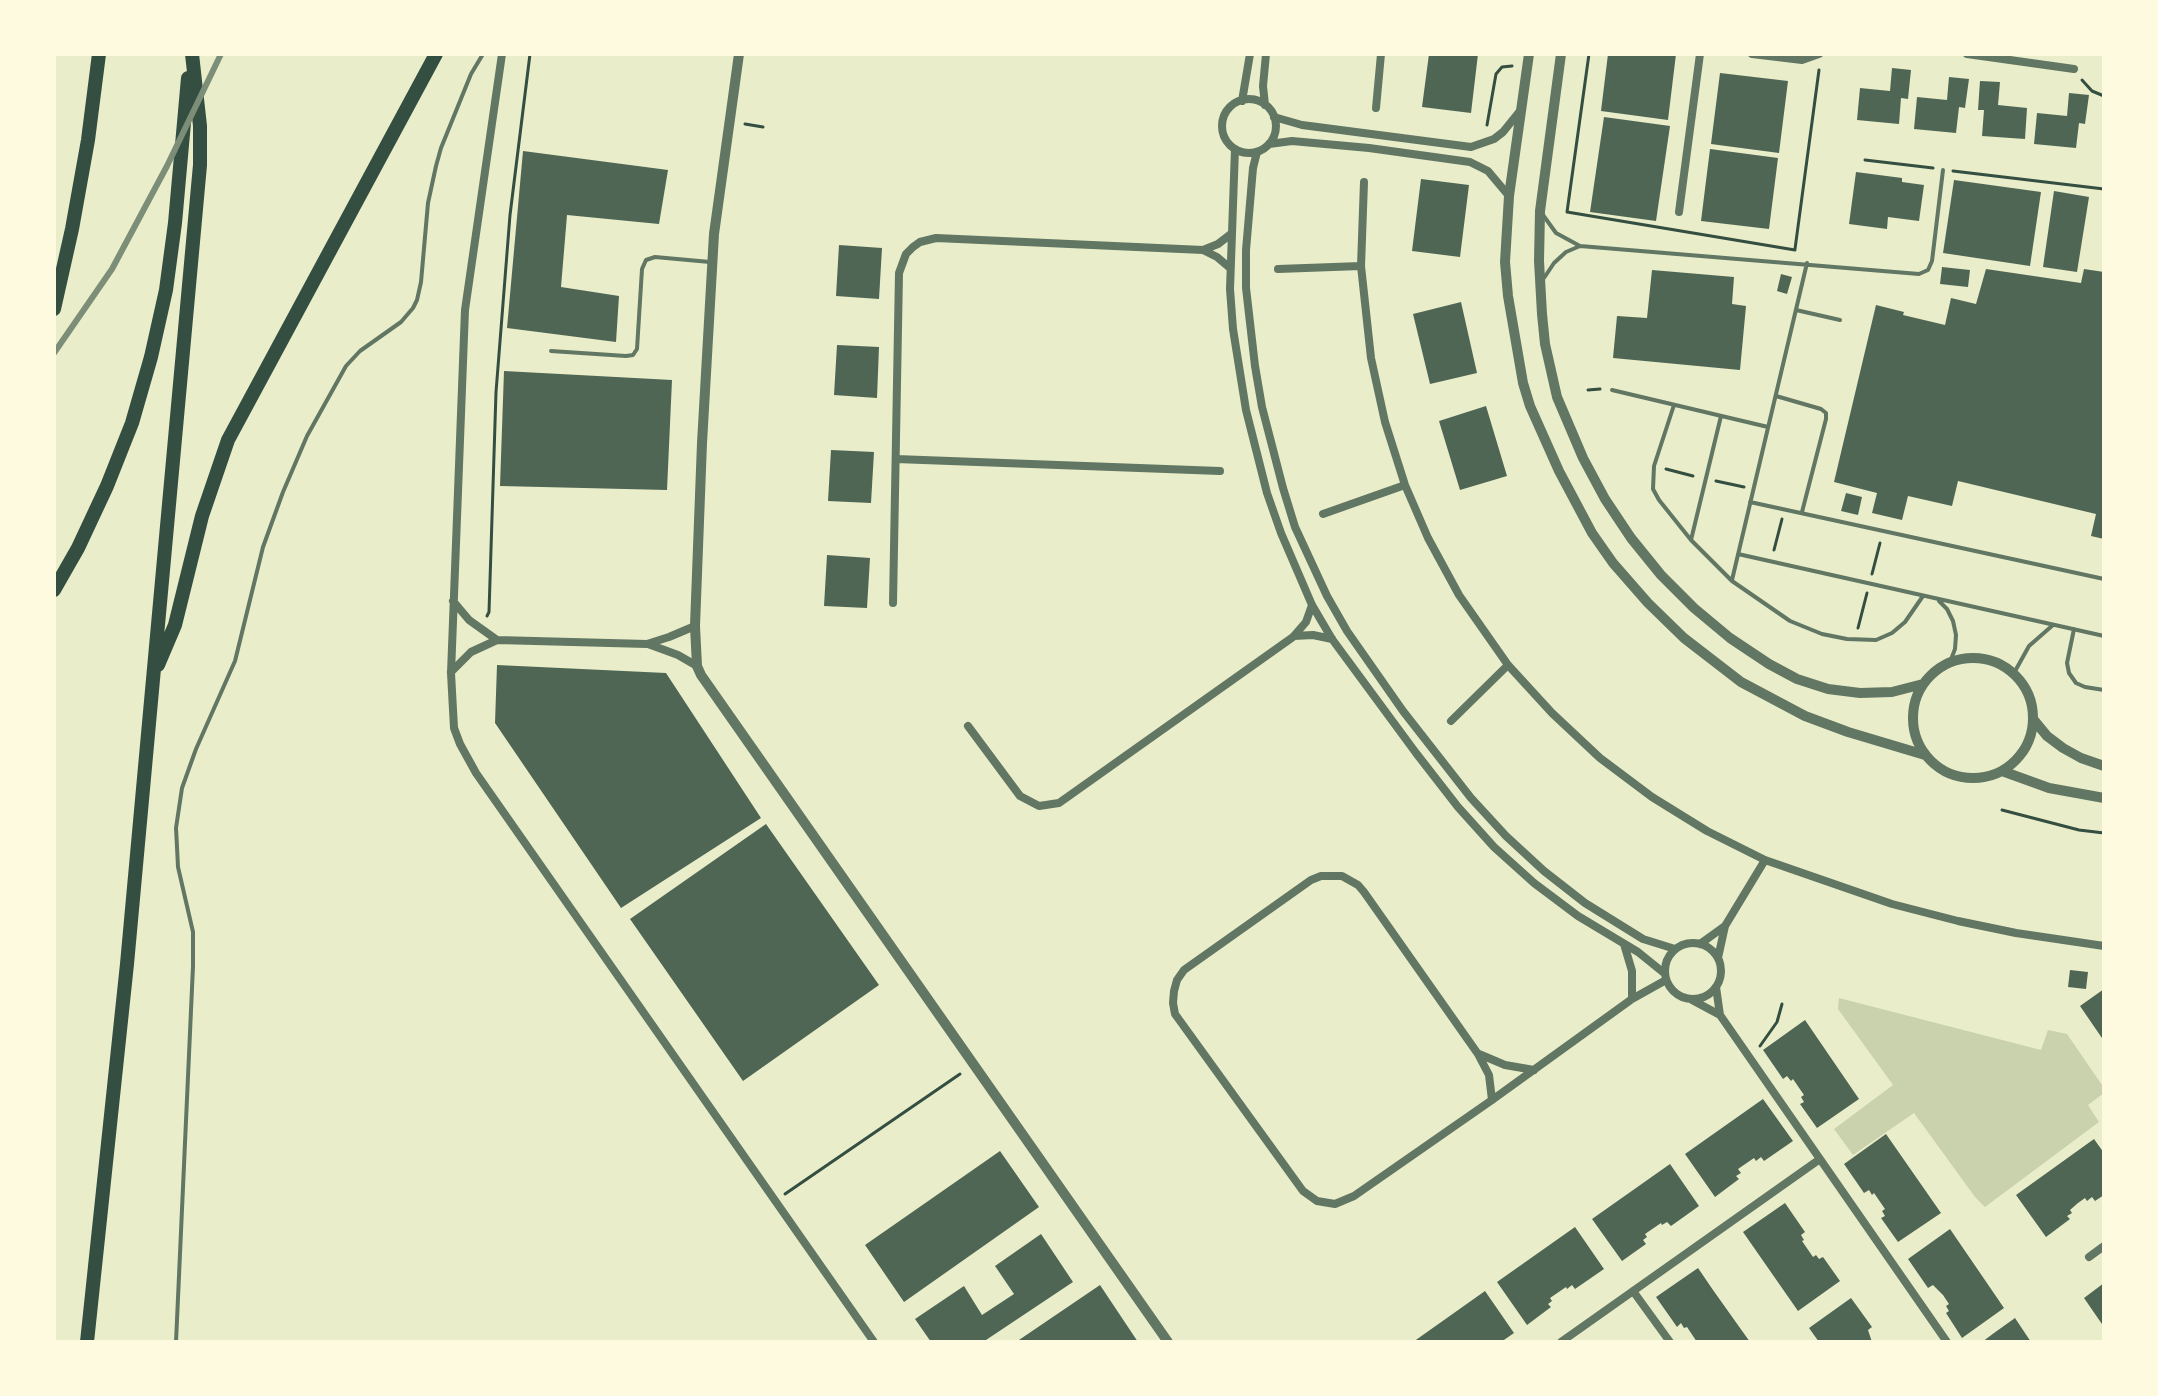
<!DOCTYPE html>
<style>
body{margin:0}
#map{position:relative;width:2158px;height:1396px;overflow:hidden;background:#e9edc9;font-family:"IBM Plex Sans",sans-serif}
canvas{display:block}
.frame{position:absolute;inset:0;border:56px solid #fefae0;pointer-events:none}
</style>
<div id="map">
<canvas width="2158" height="1396"></canvas>
<div class="frame"></div>
</div>
<script>
const c = document.querySelector('canvas').getContext('2d');
c.lineJoin = 'round';
function paint(path, color) {
  c.fillStyle = color;
  c.fill(path, 'evenodd');
}
function shape(rows) {
  const path = new Path2D();
  for (const r of rows) {
    if (r.length === 3) {
      path.moveTo(r[0] + r[2], r[1]);
      path.arc(r[0], r[1], r[2], 0, 2 * Math.PI);
      continue;
    }
    path.moveTo(r[0], r[1]);
    for (let i = 2; i < r.length; i += 2) path.lineTo(r[i], r[i + 1]);
  }
  return path;
}
function stroke(path, color, width, dash) {
  c.strokeStyle = color;
  c.lineWidth = width;
  c.lineCap = dash ? 'butt' : 'round';
  c.setLineDash(dash || []);
  c.stroke(path);
}
paint(shape([
 [1839,998,2041,1050,2048,1030,2067,1034,2104,1088,2104,1093,2088,1105,2099,1122,1985,1207,1975,1197,1914,1113,1853,1155,1834,1129,1893,1085,1838,1009]
]), '#cad2ad');
paint(shape([
 [1429,54,1478,54,1471,113,1422,107],
 [1608,54,1676,54,1668,120,1601,111],
 [1892,68,1911,70,1908,99,1901,98,1899,124,1857,120,1860,88,1890,91],
 [1720,73,1788,81,1779,153,1711,144],
 [1949,77,1969,79,1965,108,1959,107,1956,133,1914,129,1917,97,1947,100],
 [1980,81,2000,82,1998,105,2027,108,2025,139,1982,136,1984,110,1978,110],
 [2069,93,2089,95,2085,124,2079,123,2076,148,2034,144,2037,113,2067,116],
 [1604,117,1670,126,1656,221,1590,212],
 [1710,149,1778,158,1769,229,1701,221],
 [523,151,668,170,659,224,567,215,561,287,619,296,616,342,507,328],
 [1856,172,1902,178,1902,182,1924,185,1919,221,1888,217,1887,229,1849,224],
 [1421,179,1469,185,1460,257,1412,251],
 [1954,180,2041,192,2030,266,1943,253],
 [2054,191,2089,197,2077,272,2043,267],
 [839,245,882,248,879,299,836,296],
 [1942,267,1970,270,1968,287,1940,284],
 [1986,269,2081,283,2084,269,2104,272,2104,539,2091,536,2096,514,1958,481,1952,506,1908,496,1902,520,1872,513,1877,493,1834,482,1876,305,1904,312,1903,315,1945,325,1951,298,1976,304],
 [1652,270,1734,277,1732,304,1746,306,1740,370,1613,358,1617,316,1647,318],
 [1781,274,1792,277,1787,294,1777,291],
 [1461,302,1477,373,1430,384,1413,314],
 [837,345,879,347,877,398,834,395],
 [504,371,672,380,667,490,500,486],
 [1486,406,1507,476,1460,490,1439,421],
 [831,450,874,452,871,503,828,501],
 [1846,493,1862,497,1858,515,1841,511],
 [827,555,870,558,867,608,824,606],
 [497,665,666,673,761,818,621,908,495,723],
 [766,824,879,985,743,1081,630,919],
 [2070,970,2088,972,2086,989,2068,987],
 [2104,989,2104,1041,2080,1006],
 [1805,1020,1859,1099,1817,1128,1800,1104,1804,1102,1801,1097,1804,1095,1793,1079,1791,1081,1787,1076,1783,1079,1763,1050],
 [1763,1099,1793,1141,1764,1161,1761,1157,1756,1161,1754,1158,1738,1169,1741,1173,1736,1176,1739,1179,1715,1197,1685,1154],
 [1886,1134,1941,1213,1898,1242,1881,1218,1885,1216,1882,1211,1885,1209,1874,1193,1872,1195,1869,1190,1864,1193,1844,1164],
 [2094,1139,2104,1153,2104,1195,2095,1201,2092,1197,2087,1201,2085,1198,2078,1203,2070,1210,2072,1213,2067,1216,2070,1219,2046,1237,2016,1195],
 [1000,1151,1039,1207,904,1302,865,1245],
 [1670,1164,1699,1206,1671,1226,1667,1222,1662,1225,1661,1223,1645,1234,1647,1237,1643,1240,1646,1244,1622,1261,1592,1219],
 [1785,1203,1805,1232,1801,1235,1804,1240,1802,1241,1813,1257,1816,1255,1819,1259,1823,1257,1840,1281,1798,1311,1743,1232],
 [1575,1227,1604,1269,1575,1289,1572,1285,1567,1289,1566,1287,1550,1298,1552,1301,1548,1304,1551,1307,1527,1325,1497,1282],
 [1950,1229,2004,1308,1962,1338,1946,1313,1949,1311,1946,1306,1949,1304,1943,1295,1933,1285,1928,1288,1908,1259],
 [1041,1234,1073,1282,983,1342,931,1342,915,1319,964,1286,982,1315,1014,1294,995,1266],
 [1698,1268,1713,1290,1750,1342,1697,1342,1687,1327,1684,1328,1681,1323,1677,1327,1656,1297],
 [2104,1283,2104,1327,2084,1298],
 [1100,1285,1138,1342,1016,1342],
 [1485,1291,1514,1333,1501,1342,1413,1342],
 [1851,1298,1872,1327,1868,1330,1872,1342,1819,1342,1809,1328],
 [2015,1318,2031,1342,1982,1342,1994,1333]
]), '#4f6655');
stroke(shape([
 [1589,54,1567,212,1795,250],
 [2082,80,2092,91,2104,96],
 [745,124,763,127],
 [1487,125,1496,74,1502,67,1512,66],
 [1865,160,1933,168],
 [1953,171,2104,189],
 [1795,249,1819,70],
 [1588,390,1600,389],
 [1666,469,1693,476],
 [1716,481,1744,487],
 [1774,550,1782,519],
 [1872,574,1880,543],
 [487,616,489,612,496,392,510,215,530,54],
 [1858,628,1867,593],
 [2002,810,2079,830,2104,833],
 [1760,1046,1777,1022,1782,1004],
 [785,1194,960,1074]
]), '#344e41', 3);
stroke(shape([
 [1543,215,1556,233,1580,246,1919,274,1928,270,1932,261,1943,170],
 [1544,278,1554,263,1566,252,1580,246],
 [1796,310,1840,320],
 [551,351,626,356,633,355,637,349,642,269,646,260,655,257,710,262],
 [1612,390,1768,427],
 [1776,396,1821,409,1826,413,1826,419,1802,512],
 [1674,405,1654,466,1653,489,1659,500,1691,540,1732,581,1790,621,1822,634,1847,639,1876,640,1892,633,1905,622,1923,596],
 [1750,502,2104,579],
 [1691,540,1721,416],
 [1738,554,2104,636],
 [1732,580,1807,263],
 [1939,601,1947,609,1953,621,1956,635,1955,649,1950,662],
 [2074,629,2067,663,2069,673,2076,683,2085,687,2104,690],
 [2014,673,2029,646,2053,625],
 [176,1342,193,966,193,932,178,867,177,847,176,828,182,788,196,749,235,661,263,547,283,492,307,436,346,366,360,351,401,322,413,308,417,300,421,282,428,203,436,166,441,148,471,74,483,54]
]), '#617663', 4);
stroke(shape([
 [502,54,465,310,451,673,454,728,460,744,476,773,874,1342],
 [1752,54,1802,60,1819,54],
 [1967,54,2074,69],
 [1249,126,27],
 [1242,101,1250,54],
 [1265,105,1263,86,1266,54],
 [1376,108,1381,54],
 [1274,117,1302,125,1471,147,1494,139,1503,132,1520,111],
 [1269,144,1292,141,1369,148,1470,162,1488,171,1509,196],
 [1235,149,1230,289,1233,329,1246,410,1267,493,1281,533,1312,605,1332,639,1416,753,1458,807,1494,847,1534,883,1578,916,1638,952,1664,973],
 [1257,152,1253,168,1246,250,1246,288,1255,366,1262,407,1283,488,1295,527,1327,596,1347,631,1403,711,1471,798,1506,836,1544,871,1585,903,1643,939,1675,949],
 [1364,182,1361,266,1371,358,1385,422,1405,485,1428,538,1459,595,1508,665,1552,713,1600,758,1652,797,1707,831,1765,860,1892,904,1958,921,2016,933,2104,946],
 [1679,212,1700,54],
 [1203,250,1218,244,1231,234],
 [1278,269,1361,266],
 [896,459,1220,471],
 [1323,514,1405,485],
 [453,601,469,620,497,640],
 [893,603,899,273,906,254,913,247,920,242,936,238,1203,250,1217,257,1230,268],
 [1294,636,1313,635,1332,639],
 [648,644,678,655,697,666],
 [451,672,471,652,497,640,647,644,669,637,695,626],
 [1451,721,1508,665],
 [968,726,1020,796,1039,806,1059,803,1293,637,1306,622,1312,605],
 [1693,971,28],
 [1624,944,1632,971,1632,999],
 [1700,944,1725,926],
 [1718,958,1725,926,1765,860],
 [1716,987,1720,1015],
 [1692,1000,1720,1015,1947,1342],
 [1479,1054,1505,1065,1534,1070],
 [1492,1100,1489,1075,1478,1054,1364,892,1358,885,1342,876,1321,876,1311,880,1184,970,1177,980,1174,991,1173,1003,1175,1014,1303,1191,1317,1201,1335,1204,1354,1196,1492,1100,1632,999,1666,980],
 [2089,1257,2104,1246],
 [1633,1291,1670,1342],
 [1561,1342,1820,1159]
]), '#617663', 8);
stroke(shape([
 [739,54,714,234,702,443,695,626,697,666,701,675,1168,1342],
 [1529,54,1509,196,1505,262,1508,296,1523,383,1530,406,1559,471,1592,533,1613,563,1648,603,1684,638,1741,682,1805,716,1848,732,1925,755],
 [1561,54,1540,211,1539,261,1542,314,1545,344,1557,397,1583,458,1605,499,1631,538,1661,575,1694,608,1730,638,1769,664,1797,679,1828,689,1860,693,1892,692,1923,684],
 [1973,718,60],
 [2033,719,2047,736,2063,748,2081,758,2104,766],
 [2002,771,2049,788,2104,798]
]), '#617663', 10);
stroke(shape([
 [54,309,72,229,88,140,99,54]
]), '#344e41', 14);
stroke(shape([
 [54,590,78,548,107,486,132,423,151,357,166,290,175,223,188,78],
 [158,665,175,625,202,516,228,440,436,54],
 [87,1342,127,964,200,165,200,126,192,54]
]), '#344e41', 14);
stroke(shape([
 [54,353,112,269,167,166,221,54]
]), '#7c8e77', 6);
</script>
